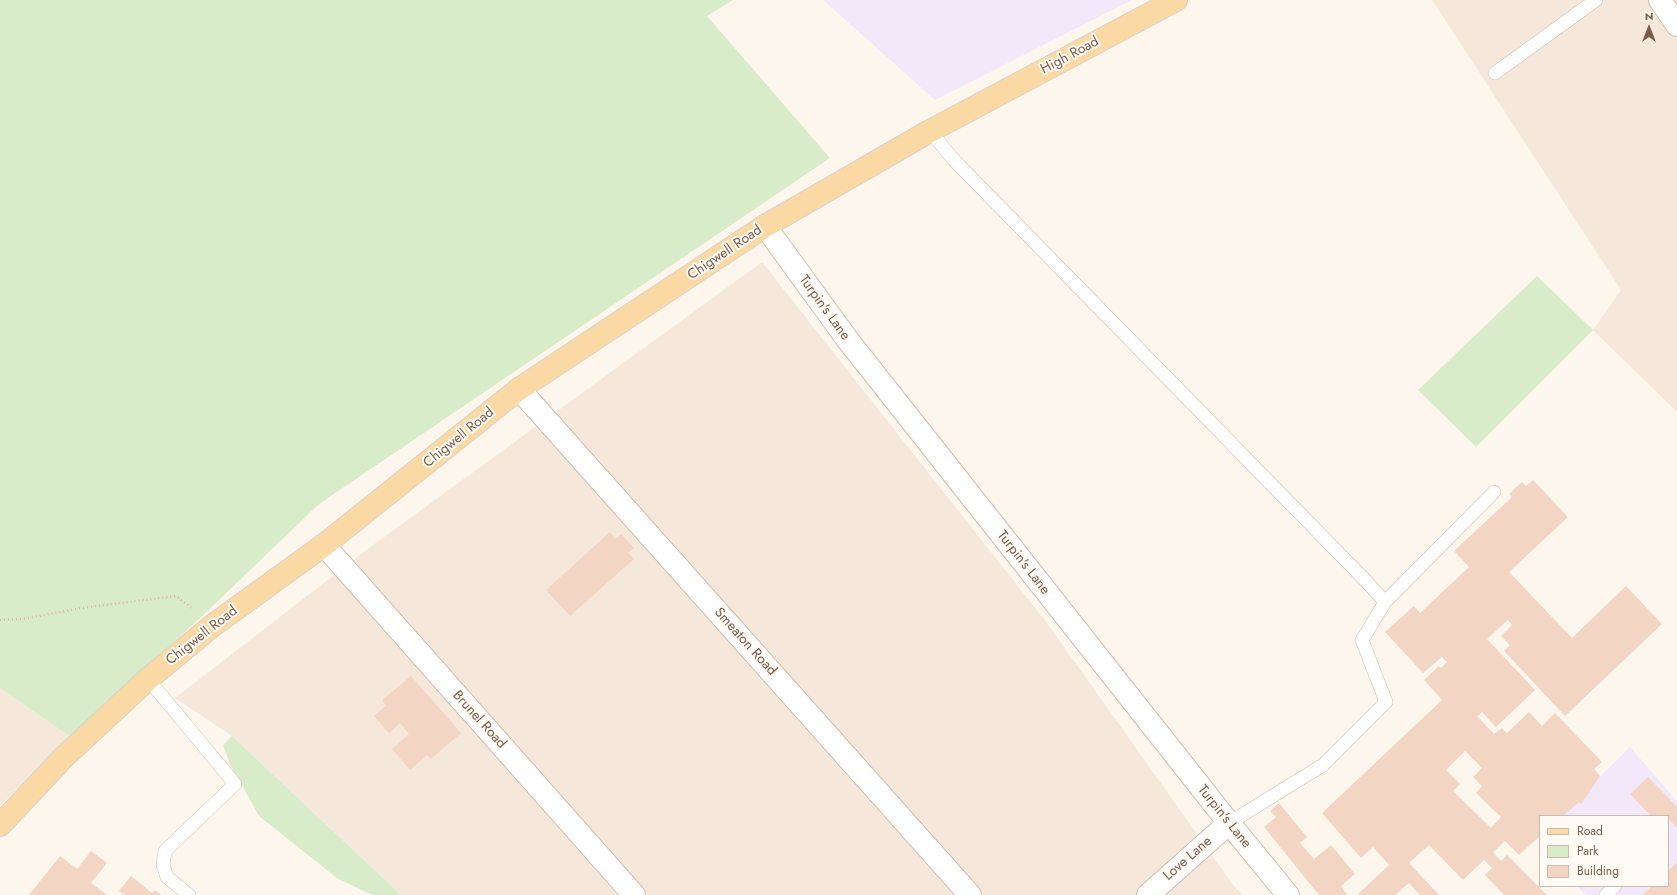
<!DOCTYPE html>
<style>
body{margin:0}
#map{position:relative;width:1677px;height:895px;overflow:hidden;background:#fdf6ec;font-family:Jost,sans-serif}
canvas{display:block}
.legend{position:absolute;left:1539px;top:815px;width:130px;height:72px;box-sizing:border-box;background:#fffaf3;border:1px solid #cabbb1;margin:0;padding:5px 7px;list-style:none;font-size:12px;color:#7a5c4d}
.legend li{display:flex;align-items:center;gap:8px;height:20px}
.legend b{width:20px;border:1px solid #cabbb1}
.north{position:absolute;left:1629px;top:8px;width:40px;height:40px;-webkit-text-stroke:3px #fffaf3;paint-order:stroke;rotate:0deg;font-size:11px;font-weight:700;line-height:16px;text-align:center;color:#7a5c4d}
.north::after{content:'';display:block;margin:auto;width:14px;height:18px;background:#7a5c4d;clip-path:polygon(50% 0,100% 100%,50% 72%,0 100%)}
</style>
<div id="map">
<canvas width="1677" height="895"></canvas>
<ul class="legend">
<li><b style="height:5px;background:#fbd9a5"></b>Road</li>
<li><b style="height:11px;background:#d8ecc9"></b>Park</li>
<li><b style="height:11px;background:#f3d5c3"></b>Building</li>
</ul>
<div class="north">N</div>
</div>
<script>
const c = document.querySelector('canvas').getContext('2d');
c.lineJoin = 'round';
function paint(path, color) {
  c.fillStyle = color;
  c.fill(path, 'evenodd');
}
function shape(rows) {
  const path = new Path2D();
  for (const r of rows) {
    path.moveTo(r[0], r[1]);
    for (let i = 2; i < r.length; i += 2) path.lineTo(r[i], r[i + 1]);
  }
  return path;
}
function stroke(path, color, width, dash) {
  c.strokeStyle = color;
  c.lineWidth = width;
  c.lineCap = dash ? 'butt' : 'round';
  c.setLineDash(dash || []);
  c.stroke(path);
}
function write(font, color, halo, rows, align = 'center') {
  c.font = font + ' Jost,sans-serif';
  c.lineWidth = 4;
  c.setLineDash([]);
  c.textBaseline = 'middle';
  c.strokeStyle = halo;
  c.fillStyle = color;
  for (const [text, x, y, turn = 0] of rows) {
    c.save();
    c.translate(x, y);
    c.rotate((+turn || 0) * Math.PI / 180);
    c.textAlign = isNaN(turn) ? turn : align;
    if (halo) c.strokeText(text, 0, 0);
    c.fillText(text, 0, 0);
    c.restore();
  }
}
paint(shape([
 [1432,0,1677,0,1677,412,1593,330,1621,290],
 [762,262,1047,623,1234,886,1243,895,401,895,232,736,175,698,369,548],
 [0,688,69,736,0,806]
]), '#f5e8da');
paint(shape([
 [823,0,1132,0,935,100],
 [1630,747,1677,801,1677,895,1585,895,1577,886,1668,886,1668,816,1560,816]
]), '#f3e8fa');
paint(shape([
 [0,0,733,0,707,16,830,158,319,504,196,622,69,736,0,688],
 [1537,276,1593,330,1476,447,1418,390],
 [232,736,401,895,373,895,338,879,259,816,230,764,223,745]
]), '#d8ecc9');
paint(shape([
 [1533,480,1568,517,1509,572,1572,638,1626,586,1662,624,1565,716,1504,651,1510,645,1501,636,1512,625,1508,620,1487,639,1535,690,1496,727,1482,712,1477,716,1494,734,1502,728,1507,733,1529,712,1542,726,1555,713,1602,762,1594,769,1600,776,1581,804,1579,802,1563,816,1540,816,1540,836,1519,855,1505,841,1493,852,1501,861,1507,855,1547,895,1504,895,1485,875,1492,868,1484,860,1463,880,1429,845,1409,863,1439,895,1420,895,1409,883,1395,895,1360,895,1358,894,1389,865,1373,847,1361,858,1322,813,1442,700,1424,680,1439,666,1441,668,1447,662,1442,657,1423,673,1385,632,1414,606,1420,613,1469,567,1454,551,1512,497,1509,494,1522,482,1526,486],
 [1465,751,1482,768,1473,777,1482,786,1476,793,1501,817,1491,828,1453,791,1460,784,1446,770],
 [610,532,615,539,621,534,634,548,628,553,634,559,570,616,546,590],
 [411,676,461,733,431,759,427,755,410,770,392,749,409,734,400,723,389,733,374,716,386,706,382,700],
 [1648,777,1677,807,1677,828,1668,818,1668,816,1651,816,1630,794],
 [1279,803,1307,837,1300,843,1314,859,1331,845,1355,874,1341,886,1347,895,1319,895,1264,827,1276,817,1270,811],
 [91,851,107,863,91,883,107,895,29,895,60,856,77,869],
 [1677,862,1677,895,1642,895,1652,886,1668,886,1668,871],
 [131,876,152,893,155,890,161,895,125,895,119,891]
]), '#f3d5c3');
const lane = shape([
 [1495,73,1596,0],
 [930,131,953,159,1366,581,1385,602,1494,492],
 [148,679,235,784,165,851,163,865,167,877,189,895],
 [1229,823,1323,765,1386,702,1362,640,1385,602],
 [1606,895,1615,886]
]);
const street = shape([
 [1660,0,1677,25],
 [765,226,847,339,1229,823,1288,895],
 [519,389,970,895],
 [324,545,634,895],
 [1148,895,1229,823]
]);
const primary = shape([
 [0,825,64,757,148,679,212,626,324,545,519,389,765,226,930,131,1176,0]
]);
stroke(lane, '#d1beb0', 14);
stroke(street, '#d1beb0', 24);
stroke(primary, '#dad1cd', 24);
stroke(shape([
 [0,620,22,619,88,607,176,596,192,608]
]), '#d9b8a5', 2.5, [1, 3]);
stroke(lane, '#fff', 13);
stroke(street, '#fff', 22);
stroke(primary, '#fbd9a5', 22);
write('14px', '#7a5c4d', '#fffaf3', [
 ["High Road",1070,56,-28],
 ["Chigwell Road",725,253,-34],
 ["Turpin's Lane",824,308,54],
 ["Chigwell Road",459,438,-39],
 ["Turpin's Lane",1023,563,52],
 ["Chigwell Road",202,636,-38],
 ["Smeaton Road",745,642,48],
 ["Brunel Road",479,720,48],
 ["Turpin's Lane",1224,817,51],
 ["Love Lane",1188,859,-41]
]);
</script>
